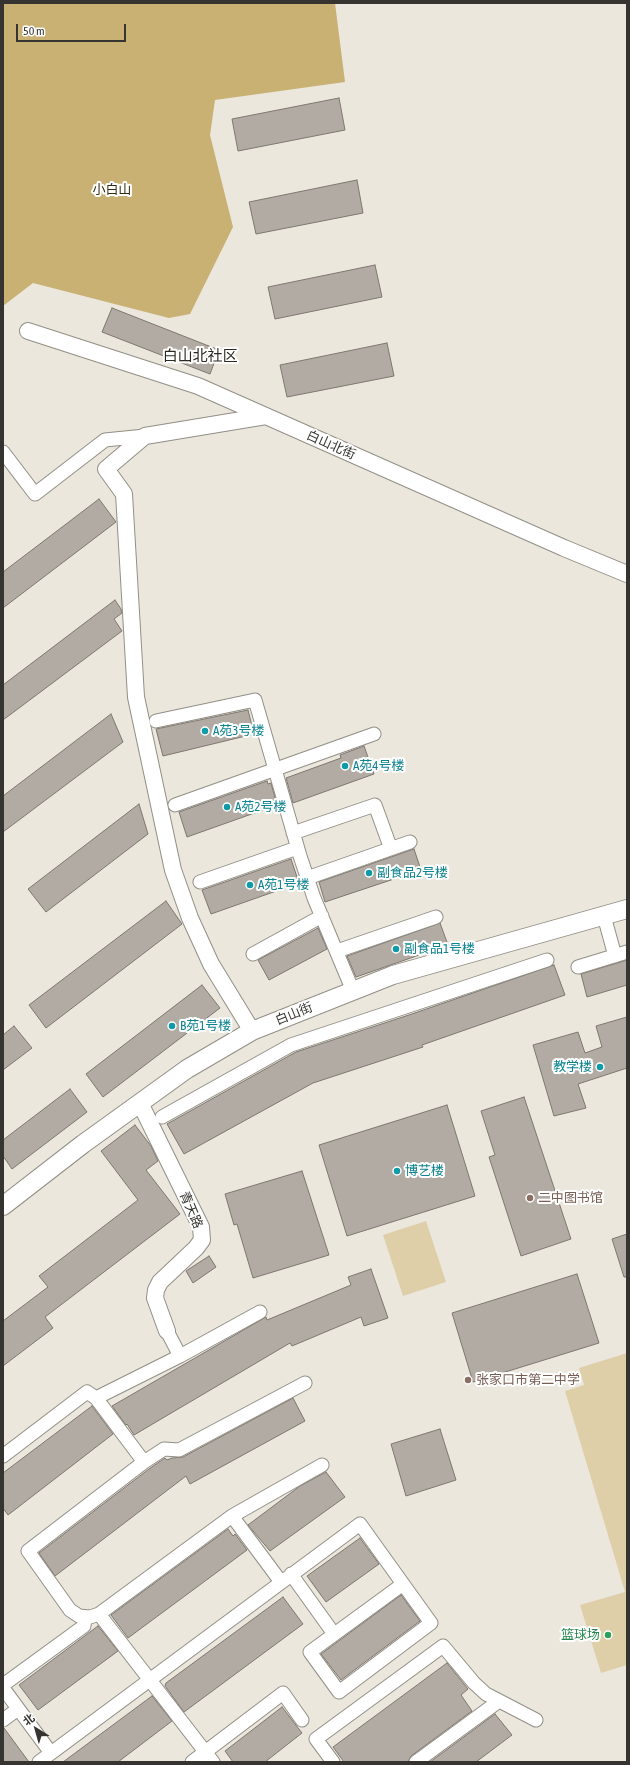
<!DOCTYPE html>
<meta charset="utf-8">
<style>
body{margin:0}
#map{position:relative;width:630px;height:1765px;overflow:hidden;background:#ebe7dd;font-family:"Asap Condensed","Noto Sans SC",sans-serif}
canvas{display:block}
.frame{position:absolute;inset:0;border:4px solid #353430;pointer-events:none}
.north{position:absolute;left:16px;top:1709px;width:40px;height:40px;-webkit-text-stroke:3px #fff;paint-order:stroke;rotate:323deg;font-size:11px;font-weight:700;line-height:16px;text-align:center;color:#353430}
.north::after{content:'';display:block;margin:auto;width:14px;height:18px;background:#353430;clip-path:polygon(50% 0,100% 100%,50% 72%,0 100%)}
.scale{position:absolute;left:16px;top:24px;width:110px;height:18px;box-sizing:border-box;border:2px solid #353430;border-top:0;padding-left:5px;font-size:12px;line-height:14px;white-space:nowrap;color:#353430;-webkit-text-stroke:3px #fff;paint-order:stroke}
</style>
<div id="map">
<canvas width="630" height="1765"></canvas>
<div class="frame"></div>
<div class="north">北</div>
<div class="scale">50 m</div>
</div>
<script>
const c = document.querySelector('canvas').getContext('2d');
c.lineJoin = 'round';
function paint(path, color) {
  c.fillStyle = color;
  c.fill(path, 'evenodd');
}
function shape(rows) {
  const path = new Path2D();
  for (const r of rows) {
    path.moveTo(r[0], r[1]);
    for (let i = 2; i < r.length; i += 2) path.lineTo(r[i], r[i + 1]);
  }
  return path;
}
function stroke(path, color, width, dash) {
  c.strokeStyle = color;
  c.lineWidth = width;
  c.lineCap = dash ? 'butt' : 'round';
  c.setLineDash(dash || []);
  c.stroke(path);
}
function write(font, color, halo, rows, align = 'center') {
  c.font = font + ' "Asap Condensed","Noto Sans SC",sans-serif';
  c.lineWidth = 4;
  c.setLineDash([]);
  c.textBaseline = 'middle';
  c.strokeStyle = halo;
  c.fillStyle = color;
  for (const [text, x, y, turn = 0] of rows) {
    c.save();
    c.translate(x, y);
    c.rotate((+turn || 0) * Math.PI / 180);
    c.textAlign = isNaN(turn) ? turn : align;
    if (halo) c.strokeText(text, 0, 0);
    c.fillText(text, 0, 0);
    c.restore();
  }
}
paint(shape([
 [426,1221,446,1282,403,1296,383,1235],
 [627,1353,627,1665,601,1673,580,1605,625,1592,565,1391,584,1385,579,1368]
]), '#decfa9');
paint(shape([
 [3,3,335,3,345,82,215,100,210,135,233,227,190,314,169,318,33,283,3,306]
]), '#c8b172');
const building = shape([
 [339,98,345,130,238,151,232,119,339,98],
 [357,180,363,213,256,234,249,202,357,180],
 [375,265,382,297,275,319,268,287,375,265],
 [112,308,219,350,210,374,102,332,112,308],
 [387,343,394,376,287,397,280,365,387,343],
 [99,499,116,522,3,608,3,572,99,499],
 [115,600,121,609,122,613,114,619,122,631,3,720,3,685,115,600],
 [248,710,254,734,163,756,156,729,248,710],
 [111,714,123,742,3,832,3,796,111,714],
 [364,746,374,774,293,803,286,778,341,758,340,755,364,746],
 [267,781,268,784,271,783,277,805,187,837,179,812,267,781],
 [139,804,148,834,46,912,28,889,139,804],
 [414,849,421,870,325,902,319,882,414,849],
 [291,859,299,883,211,914,202,890,291,859],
 [166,901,182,924,46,1028,29,1005,166,901],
 [440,923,448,945,356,977,347,956,440,923],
 [318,928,327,949,269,980,258,960,318,928],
 [627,960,627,985,587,997,581,974,627,960],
 [554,965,565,995,422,1045,423,1047,313,1083,184,1154,167,1124,296,1052,412,1014,554,965],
 [202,985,220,1008,103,1097,86,1074,202,985],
 [627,1017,627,1068,578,1084,586,1108,554,1116,533,1045,578,1032,585,1053,602,1047,596,1026,627,1017],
 [14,1026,32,1048,3,1070,3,1035,14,1026],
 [70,1089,87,1112,12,1169,3,1156,3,1140,70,1089],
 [524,1097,571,1239,521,1256,489,1157,495,1155,481,1111,524,1097],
 [447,1105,475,1196,347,1236,319,1145,447,1105],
 [135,1125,151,1146,158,1161,146,1170,180,1214,45,1317,53,1328,3,1366,3,1321,48,1287,39,1276,138,1200,101,1151,135,1125],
 [302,1171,329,1255,253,1278,237,1224,234,1225,225,1194,302,1171],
 [627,1234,627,1277,624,1277,612,1239,627,1234],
 [209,1256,216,1267,193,1283,186,1271,209,1256],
 [371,1269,388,1318,364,1326,361,1317,292,1346,290,1343,134,1435,127,1424,126,1425,112,1406,266,1317,267,1320,351,1285,348,1277,371,1269],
 [577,1274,599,1343,473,1382,452,1313,577,1274],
 [293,1398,305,1421,190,1484,186,1476,55,1576,39,1553,149,1469,165,1458,167,1460,172,1458,183,1457,293,1398],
 [92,1406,113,1434,8,1515,3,1508,3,1473,92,1406],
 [440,1429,456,1480,406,1496,391,1444,440,1429],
 [326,1472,345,1497,270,1551,248,1525,300,1486,326,1472],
 [228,1529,233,1536,235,1534,247,1550,128,1638,111,1615,228,1529],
 [360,1538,379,1564,326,1602,307,1576,360,1538],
 [401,1595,420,1621,341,1680,321,1654,401,1595],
 [283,1597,303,1624,184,1712,165,1686,166,1683,283,1597],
 [98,1626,118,1651,38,1710,19,1685,98,1626],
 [447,1663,468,1689,461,1695,472,1711,411,1756,408,1762,344,1762,333,1747,447,1663],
 [152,1696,172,1721,118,1762,63,1762,152,1696],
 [282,1707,302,1733,265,1762,233,1762,225,1751,282,1707],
 [495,1714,512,1735,476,1762,430,1762,495,1714],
 [3,1728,4,1728,29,1762,3,1762,3,1728]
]);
paint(building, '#b2aba3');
stroke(building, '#7e7770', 1);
const minor = shape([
 [3,452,35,494,105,440,145,436],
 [156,721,255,700,300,856,314,898,353,991],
 [175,805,374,734],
 [293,833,375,805,391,849],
 [307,878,410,842],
 [200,882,297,848],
 [604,916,615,956],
 [337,951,436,917],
 [253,954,322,916],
 [578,967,627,952],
 [162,1117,291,1045,547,960],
 [167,1331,180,1356,96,1398,144,1462,28,1551,70,1610,79,1616,90,1617,99,1614,213,1762],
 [180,1356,260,1312],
 [3,1456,87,1392,96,1398],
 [144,1462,164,1449,179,1450,305,1383],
 [232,1516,281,1582],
 [291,1574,334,1634],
 [99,1614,232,1516,322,1465],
 [3,1685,84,1626,85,1617],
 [3,1688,51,1753],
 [3,1720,18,1709],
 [39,1762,360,1524,431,1623,339,1692,310,1652,403,1584],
 [192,1762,283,1693,302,1720],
 [333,1762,316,1739,443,1646,474,1683,486,1694,536,1720],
 [416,1762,499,1701]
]);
const tertiary = shape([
 [28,331,198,386,564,548,627,574],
 [252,1031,211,964,190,918,173,870,136,697,124,494,106,469,145,436,266,416],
 [140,1103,201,1227,202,1240,196,1248,160,1282,156,1290,155,1298,167,1331]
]);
const secondary = shape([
 [3,1206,83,1144,187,1069,252,1031,393,975,627,909]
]);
stroke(minor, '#928f86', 15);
stroke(tertiary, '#928f86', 18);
stroke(secondary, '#928f86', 20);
stroke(minor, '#fff', 13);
stroke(tertiary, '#fff', 16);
stroke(secondary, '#fff', 18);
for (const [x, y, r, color] of [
 [205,731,4,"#0f9aa8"],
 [345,766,4,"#0f9aa8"],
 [227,807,4,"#0f9aa8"],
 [369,873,4,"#0f9aa8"],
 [250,885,4,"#0f9aa8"],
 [396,949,4,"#0f9aa8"],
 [172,1026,4,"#0f9aa8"],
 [600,1067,4,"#0f9aa8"],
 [397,1171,4,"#0f9aa8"],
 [530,1198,4,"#8d6e63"],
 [468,1380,4,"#8d6e63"],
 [608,1635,4,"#2e9e5b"]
]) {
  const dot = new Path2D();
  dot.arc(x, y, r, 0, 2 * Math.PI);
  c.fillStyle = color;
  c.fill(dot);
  stroke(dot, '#fff', 1.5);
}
write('13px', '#342a0d', '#fff', [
 ["小白山",112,190]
]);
write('13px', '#353430', '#fff', [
 ["白山北街",331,445,24],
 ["白山街",294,1014,-22],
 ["青天路",191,1210,67]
]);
write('13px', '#0d838f', '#fff', [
 ["A苑3号楼",213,731],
 ["A苑4号楼",353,766],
 ["A苑2号楼",235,807],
 ["副食品2号楼",377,873],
 ["A苑1号楼",258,885],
 ["副食品1号楼",404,949],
 ["B苑1号楼",180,1026],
 ["教学楼",592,1067,"right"],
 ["博艺楼",405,1171]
], 'left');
write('13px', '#785e54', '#fff', [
 ["二中图书馆",538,1198],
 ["张家口市第二中学",476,1380]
], 'left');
write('13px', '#27864d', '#fff', [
 ["篮球场",600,1635]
], 'right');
write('15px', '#2b2921', '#fff', [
 ["白山北社区",200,356]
]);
</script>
